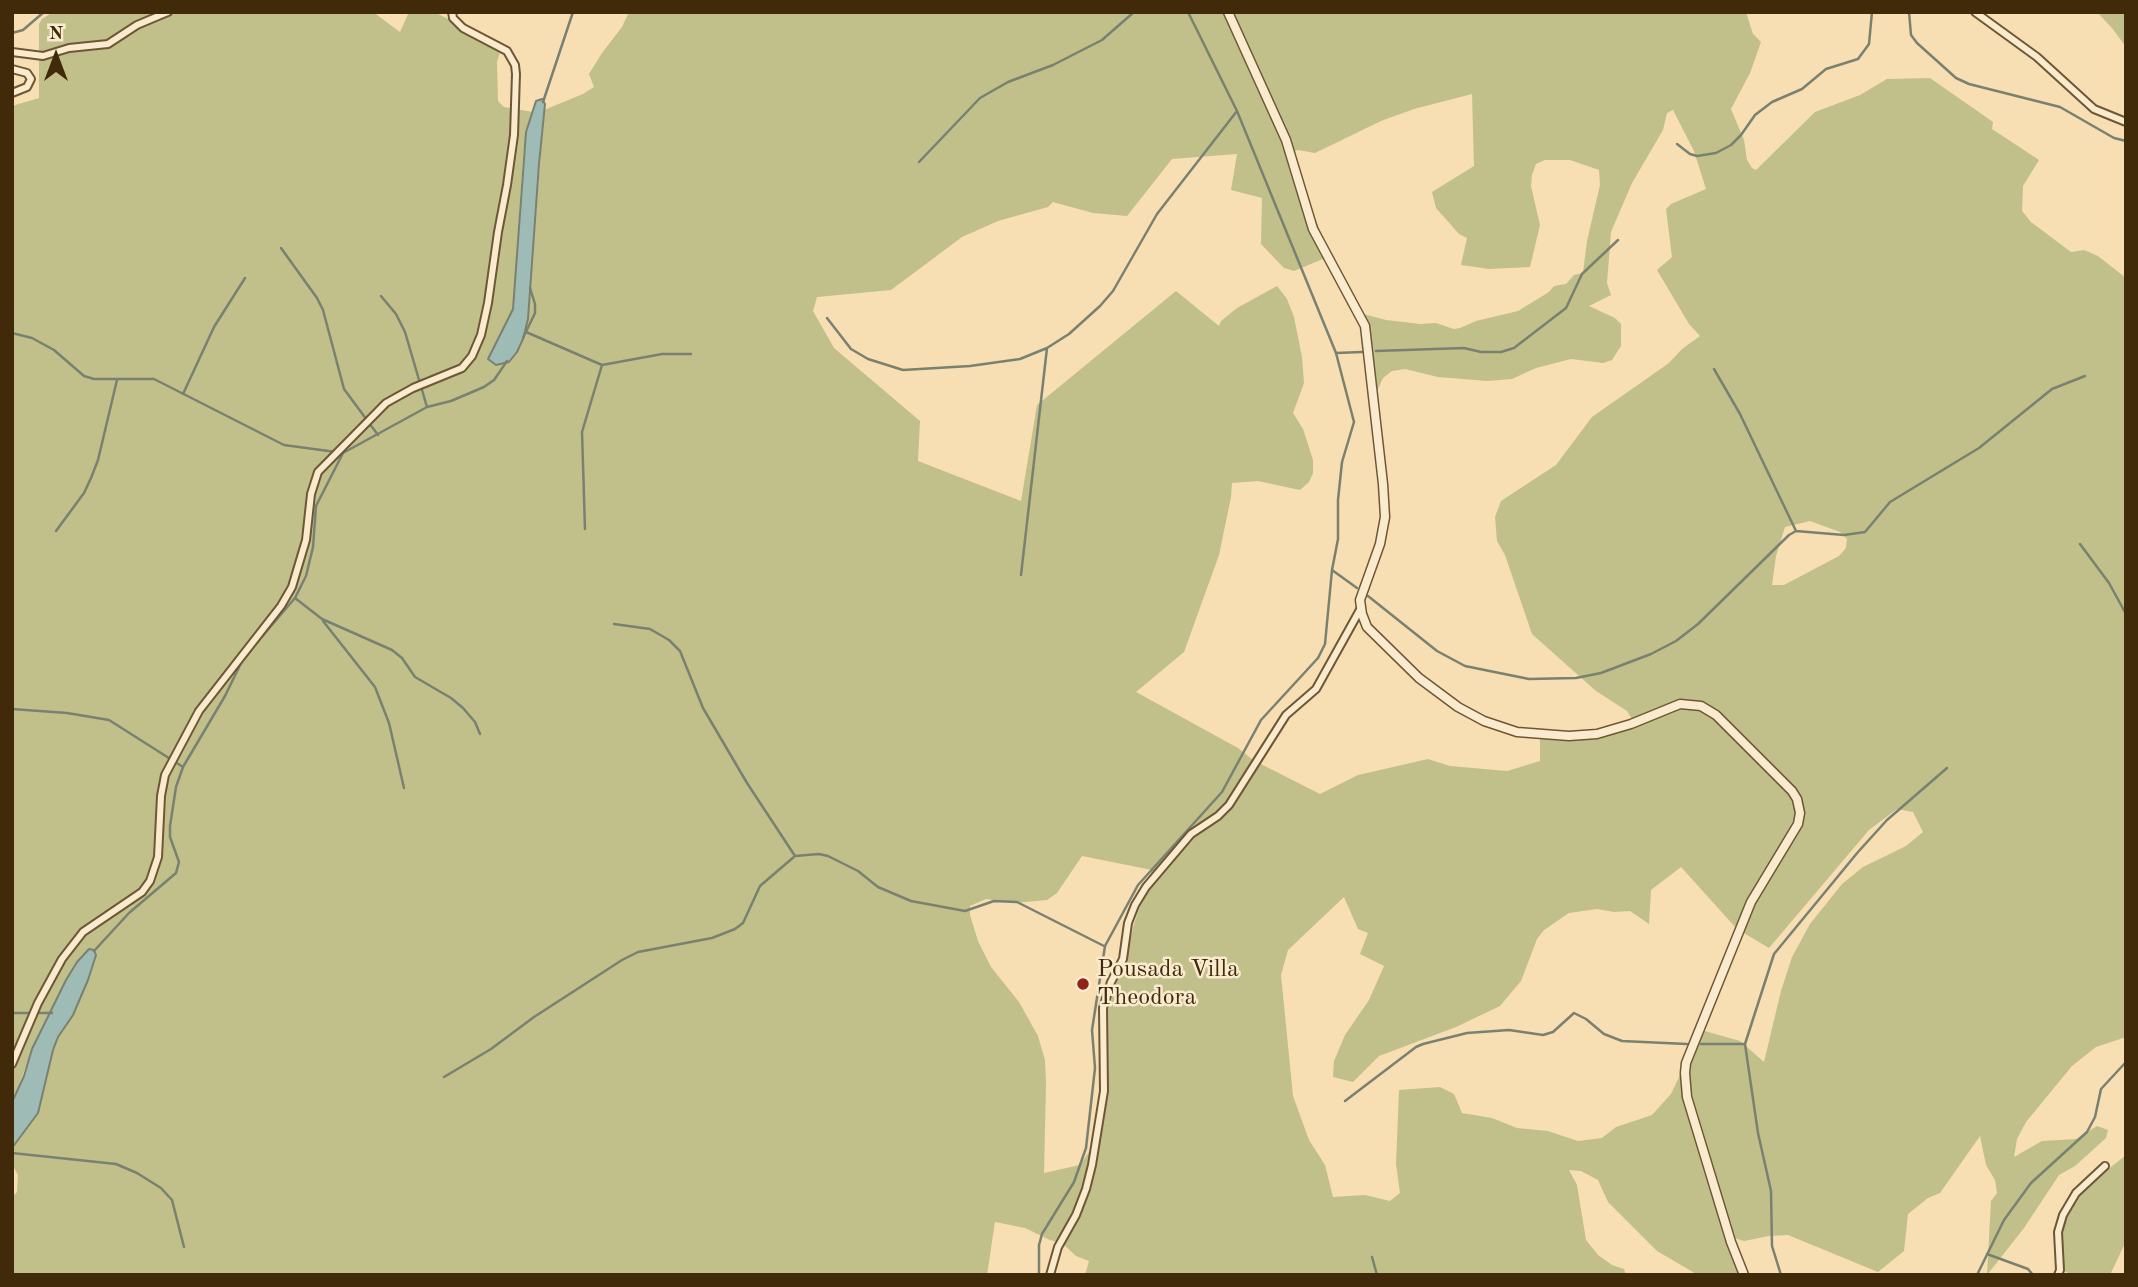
<!DOCTYPE html>
<style>
body{margin:0}
#map{position:relative;width:2138px;height:1287px;overflow:hidden;background:#f7deb3;font-family:"Old Standard TT",serif}
canvas{display:block}
.frame{position:absolute;inset:0;border:14px solid #402a0a;pointer-events:none}
.north{position:absolute;left:21px;top:21px;width:70px;height:70px;-webkit-text-stroke:5px #faeace;paint-order:stroke;rotate:0deg;font-size:19px;font-weight:700;line-height:28px;text-align:center;color:#402a0a}
.north::after{content:'';display:block;margin:auto;width:24px;height:32px;background:#402a0a;clip-path:polygon(50% 0,100% 100%,50% 72%,0 100%)}
</style>
<div id="map">
<canvas width="2138" height="1287"></canvas>
<div class="frame"></div>
<div class="north">N</div>
</div>
<script>
const c = document.querySelector('canvas').getContext('2d');
c.lineJoin = 'round';
function paint(path, color) {
  c.fillStyle = color;
  c.fill(path, 'evenodd');
}
function shape(rows) {
  const path = new Path2D();
  for (const r of rows) {
    path.moveTo(r[0], r[1]);
    for (let i = 2; i < r.length; i += 2) path.lineTo(r[i], r[i + 1]);
  }
  return path;
}
function stroke(path, color, width, dash) {
  c.strokeStyle = color;
  c.lineWidth = width;
  c.lineCap = dash ? 'butt' : 'round';
  c.setLineDash(dash || []);
  c.stroke(path);
}
function write(font, color, halo, rows, align = 'center') {
  c.font = font + ' "Old Standard TT",serif';
  c.lineWidth = 5;
  c.setLineDash([]);
  c.textBaseline = 'middle';
  c.strokeStyle = halo;
  c.fillStyle = color;
  for (const [text, x, y, turn = 0] of rows) {
    c.save();
    c.translate(x, y);
    c.rotate((+turn || 0) * Math.PI / 180);
    c.textAlign = isNaN(turn) ? turn : align;
    if (halo) c.strokeText(text, 0, 0);
    c.fillText(text, 0, 0);
    c.restore();
  }
}
paint(shape([
 [53,12,373,12,400,32,409,12,434,12,502,45,497,62,498,101,504,107,533,112,526,132,523,158,513,309,506,326,528,319,544,110,583,94,594,87,589,74,602,53,622,27,629,12,1746,12,1753,34,1761,42,1750,73,1731,109,1744,140,1747,160,1752,168,1756,170,1815,112,1860,95,1887,79,1930,78,1993,122,1992,129,2039,160,2023,186,2022,211,2031,222,2071,252,2084,250,2098,256,2126,278,2126,1037,2096,1047,2072,1066,2026,1122,2017,1139,2014,1157,2042,1141,2076,1139,2097,1126,2108,1130,2106,1138,2075,1166,2059,1175,2024,1228,1987,1275,1991,1201,1997,1193,1995,1180,1986,1165,1980,1136,1940,1193,1928,1198,1908,1214,1904,1251,1878,1272,1788,1235,1769,1236,1744,1241,1734,1238,1737,1258,1743,1275,1698,1275,1657,1251,1608,1202,1598,1180,1581,1171,1569,1170,1577,1185,1586,1240,1598,1255,1612,1265,1624,1269,1626,1275,1085,1275,1089,1261,1076,1256,1062,1243,1050,1240,1025,1228,995,1222,987,1275,12,1275,12,1197,17,1192,18,1175,12,1164,12,1148,38,1113,53,1050,58,1037,73,1015,88,980,83,955,66,980,32,1049,12,1104,12,106,39,98,39,24,42,19],
 [1472,94,1474,166,1432,192,1436,208,1459,234,1467,238,1461,265,1489,269,1530,267,1540,225,1531,186,1532,175,1536,164,1545,160,1570,160,1599,170,1600,185,1587,241,1583,273,1574,275,1566,284,1554,286,1549,292,1518,311,1476,321,1460,328,1454,329,1436,323,1420,324,1386,320,1359,313,1370,339,1377,391,1383,378,1392,371,1405,369,1438,377,1487,381,1512,379,1536,368,1571,359,1603,363,1612,360,1621,346,1621,324,1615,318,1589,306,1611,295,1607,283,1611,232,1632,183,1663,130,1667,113,1673,110,1694,151,1706,189,1671,204,1666,209,1672,257,1657,270,1689,324,1700,336,1682,349,1669,363,1592,417,1556,465,1501,501,1495,517,1497,541,1505,555,1532,634,1596,691,1627,711,1632,719,1620,725,1595,731,1575,733,1540,730,1540,761,1507,771,1450,766,1428,759,1358,775,1320,794,1253,760,1238,748,1136,692,1184,652,1219,555,1231,497,1232,483,1258,481,1300,490,1309,482,1313,473,1313,460,1303,429,1293,413,1304,383,1302,357,1294,317,1287,299,1277,286,1237,308,1221,321,1219,326,1176,291,1037,405,1021,501,918,461,920,421,834,348,813,311,817,297,891,290,962,237,998,221,1048,207,1053,202,1093,213,1127,216,1172,159,1237,154,1231,190,1262,198,1261,244,1284,268,1294,271,1330,256,1307,197,1293,152,1298,150,1315,153,1381,121,1414,109],
 [1810,521,1840,532,1847,539,1846,548,1839,556,1784,585,1772,585,1776,556,1785,527],
 [1897,809,1913,812,1923,832,1906,846,1863,867,1842,884,1810,924,1792,957,1781,991,1764,1062,1740,1041,1701,1030,1671,1094,1652,1115,1616,1127,1602,1138,1578,1141,1548,1131,1517,1128,1492,1118,1462,1113,1454,1094,1440,1087,1399,1090,1396,1164,1400,1193,1390,1201,1365,1195,1333,1197,1325,1165,1309,1140,1293,1096,1281,975,1288,950,1344,897,1358,929,1368,933,1360,954,1384,966,1369,1000,1345,1035,1334,1061,1333,1077,1353,1082,1379,1056,1456,1027,1500,1006,1521,981,1537,939,1544,930,1569,913,1597,909,1614,912,1630,911,1649,924,1651,890,1681,867,1737,929,1769,948,1869,830],
 [1082,856,1152,870,1134,924,1126,959,1109,995,1105,1018,1107,1093,1098,1139,1080,1165,1044,1173,1046,1084,1045,1060,1038,1036,1019,1002,991,967,978,941,970,915,970,906,986,899,1014,903,1047,900,1057,893],
 [2097,12,2126,12,2126,47,2112,28],
 [2126,1155,2126,1241,2110,1275,2073,1275,2064,1271,2064,1261,2056,1234,2060,1216,2081,1191]
]), '#c1c08a');
const water = shape([
 [542,99,545,104,539,164,528,319,523,339,517,352,509,362,496,365,488,359,513,309,526,132,536,101,542,99],
 [89,949,94,950,96,955,88,980,73,1015,58,1037,53,1050,38,1113,12,1148,13,1100,24,1076,32,1049,66,980,77,962,89,949]
]);
paint(water, '#9fbbb5');
stroke(water, '#798171', 2);
stroke(shape([
 [1909,12,1911,35,1917,43,1956,78,1969,84,2060,107,2114,138,2126,141],
 [12,33,23,30,44,12],
 [543,102,573,12],
 [1677,144,1690,154,1697,156,1716,153,1731,145,1741,135,1755,115,1772,102,1802,89,1826,69,1858,59,1869,44,1872,12],
 [919,162,980,98,1008,82,1053,65,1102,40,1134,12],
 [281,248,317,298,323,310,344,389,378,435],
 [381,296,396,314,405,332,427,407],
 [827,318,851,349,868,359,903,370,970,366,1020,359,1047,348,1069,334,1100,306,1113,291,1157,214,1237,111],
 [526,332,602,365,662,354,691,354],
 [12,333,32,338,54,350,84,376,94,379,154,379,284,445,336,452],
 [523,338,535,313,535,304,530,288],
 [1376,351,1464,348,1481,352,1501,352,1514,348,1566,308,1582,274,1618,240],
 [1336,353,1362,352],
 [1714,369,1740,414,1796,531],
 [183,394,214,327,245,278],
 [585,529,582,432,602,365],
 [56,531,84,493,91,478,98,460,117,380],
 [2080,544,2109,583,2126,614],
 [1332,570,1357,588],
 [1021,575,1047,348],
 [1368,596,1437,651,1465,666,1529,679,1576,678,1601,673,1651,654,1676,641,1698,624,1789,535,1796,531,1844,535,1865,532,1890,502,1979,448,2052,389,2085,376],
 [295,598,322,619,392,650,402,658,415,677,451,698,463,708,475,722,480,734],
 [323,621,375,687,389,723,404,788],
 [614,624,650,629,669,640,680,651,703,708,747,783,795,856],
 [247,654,295,598,306,576,313,547,316,506,343,453,427,407,451,401,484,387,494,380,507,361],
 [12,709,67,713,109,720,183,767],
 [94,951,129,913,176,873,179,862,170,837,170,826,176,787,183,767,225,696,243,659],
 [12,1013,52,1013],
 [1701,1044,1745,1044],
 [444,1077,491,1049,534,1017,622,960,638,952,712,938,735,929,743,923,760,886,795,856,819,854,828,856,858,871,878,887,911,901,965,911,994,901,1017,902,1104,946],
 [1345,1101,1416,1047,1423,1044,1467,1033,1509,1030,1543,1035,1553,1032,1574,1013,1586,1019,1604,1034,1622,1041,1687,1044],
 [12,1153,116,1164,137,1173,161,1188,172,1200,184,1247],
 [1987,1254,2028,1269,2033,1275],
 [1372,1257,1377,1275],
 [1039,1275,1039,1245,1042,1234,1074,1182,1086,1148,1095,1068,1092,1030,1105,946,1138,885,1222,792,1261,720,1318,658,1325,644,1332,570,1338,539,1338,500,1342,462,1354,422,1336,353,1237,111,1188,12],
 [1781,1275,1772,1246,1771,1191,1758,1133,1745,1044,1774,954,1858,852,1887,820,1947,768],
 [1977,1275,2004,1220,2031,1183,2087,1132,2095,1117,2101,1089,2126,1062]
]), '#798171', 2.5);
const minor = shape([
 [1975,12,2037,57,2094,109,2126,122],
 [12,52,43,56,69,48,108,44,137,25,168,12],
 [12,69,27,73,31,79,27,87,12,93],
 [12,1064,38,1003,62,959,83,932,142,892,150,881,158,857,161,796,165,775,199,711,281,606,292,587,306,540,311,494,318,472,386,403,413,388,462,368,472,356,481,335,488,303,498,232,507,185,514,135,516,74,515,65,507,51,463,28,453,18,452,12],
 [1050,1275,1058,1247,1076,1215,1086,1189,1092,1165,1104,1091,1103,1008,1111,982,1123,959,1128,923,1135,905,1146,887,1191,834,1218,816,1229,805,1286,715,1316,689,1361,608],
 [2058,1275,2060,1270,2058,1232,2063,1215,2076,1193,2105,1166]
]);
const tertiary = shape([
 [1228,12,1286,140,1313,229,1365,326,1383,484,1385,517,1380,544,1360,600,1362,614,1367,627,1419,678,1458,707,1484,721,1517,732,1569,736,1597,734,1631,724,1680,704,1701,706,1716,715,1792,791,1797,799,1800,813,1798,824,1751,902,1686,1063,1685,1073,1687,1097,1731,1242,1744,1275]
]);
stroke(minor, '#6e5734', 10);
stroke(tertiary, '#6e5734', 11);
stroke(minor, '#faeace', 6);
stroke(tertiary, '#faeace', 8);
for (const [x, y, r, color] of [
 [1083,984,7,"#8f2418"]
]) {
  const dot = new Path2D();
  dot.arc(x, y, r, 0, 2 * Math.PI);
  c.fillStyle = color;
  c.fill(dot);
  stroke(dot, '#faeace', 2.5);
}
write('24px', '#402a0a', '#faeace', [
 ["Pousada Villa",1097,970],
 ["Theodora",1097,998]
], 'left');
</script>
